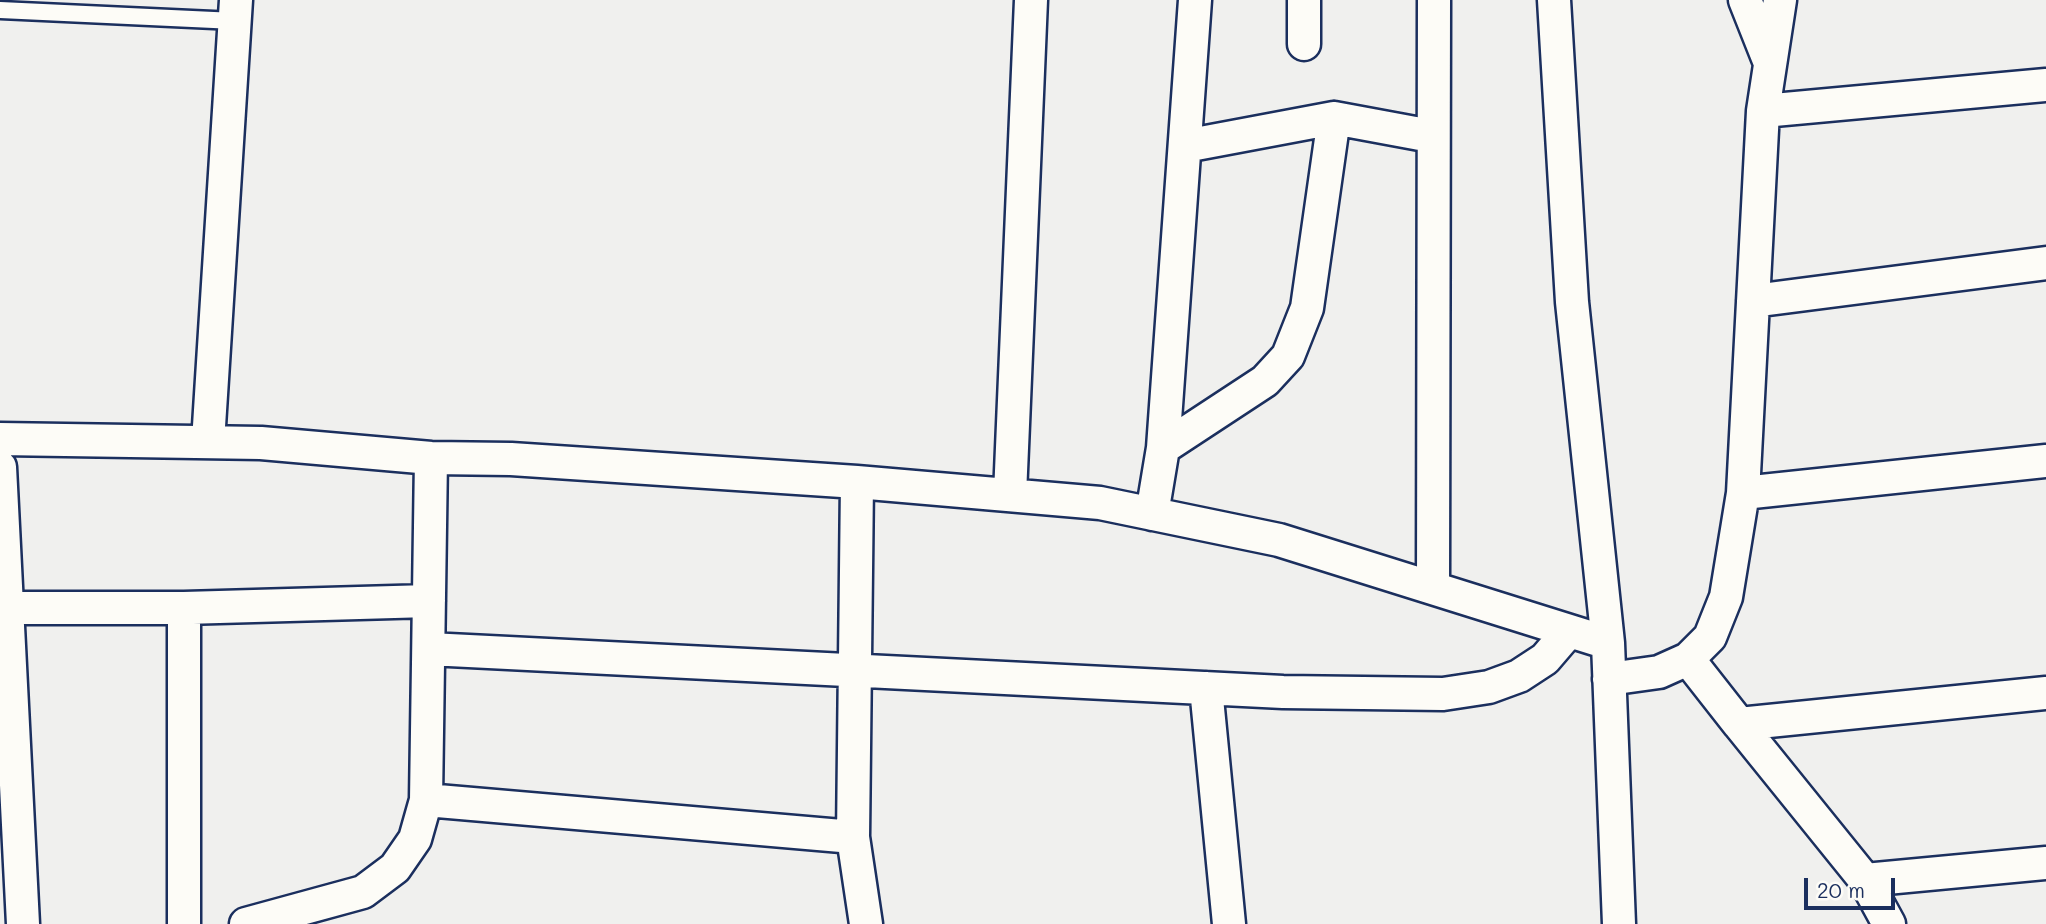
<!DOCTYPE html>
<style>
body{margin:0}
#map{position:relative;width:2046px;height:924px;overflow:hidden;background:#f0f0ee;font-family:Mali,sans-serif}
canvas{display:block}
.scale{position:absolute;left:1804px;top:878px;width:91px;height:32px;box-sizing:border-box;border:4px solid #1b2f5e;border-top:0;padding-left:9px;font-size:21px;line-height:24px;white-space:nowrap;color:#1b2f5e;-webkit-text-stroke:5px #fdfcf7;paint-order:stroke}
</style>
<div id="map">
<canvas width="2046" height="924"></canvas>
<div class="scale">20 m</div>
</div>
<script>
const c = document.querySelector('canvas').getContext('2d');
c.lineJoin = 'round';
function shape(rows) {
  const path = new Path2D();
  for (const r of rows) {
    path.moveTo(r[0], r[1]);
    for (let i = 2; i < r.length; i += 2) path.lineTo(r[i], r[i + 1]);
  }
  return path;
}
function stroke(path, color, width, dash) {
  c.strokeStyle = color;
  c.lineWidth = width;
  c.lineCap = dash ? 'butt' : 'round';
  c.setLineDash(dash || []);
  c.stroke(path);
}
const service = shape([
 [0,10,235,21]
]);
const minor = shape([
 [1554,0,1572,302,1608,643,1619,924],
 [1745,0,1770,63],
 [1304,44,1304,0],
 [1763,111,2046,85],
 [1185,146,1334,118,1431,136],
 [1753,301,2046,263],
 [0,439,261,443,431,458,511,459,857,482,1100,503,1279,540,1608,643],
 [208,442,236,0],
 [1163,448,1265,381,1288,356,1307,308,1334,118],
 [0,467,23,924],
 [857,482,853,837,866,924],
 [1743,493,2046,461],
 [1010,495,1031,0],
 [1152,514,1163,448,1195,0],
 [1433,588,1434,0],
 [7,608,184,608,429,601],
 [184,608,184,924],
 [429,649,1283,692,1443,694,1489,687,1519,676,1545,659,1569,631],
 [1688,659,1739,724,2046,693],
 [1609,679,1659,672,1688,659,1710,637,1726,597,1743,493,1763,111,1780,0],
 [1206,688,1229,924],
 [1739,724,1865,880,1889,924],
 [426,800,853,837],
 [1865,880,2046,863],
 [246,924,363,892,395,868,415,839,426,800,431,458]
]);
stroke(service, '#1b2f5e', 21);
stroke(minor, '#1b2f5e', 37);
stroke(service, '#fdfcf7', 16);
stroke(minor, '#fdfcf7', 32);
</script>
